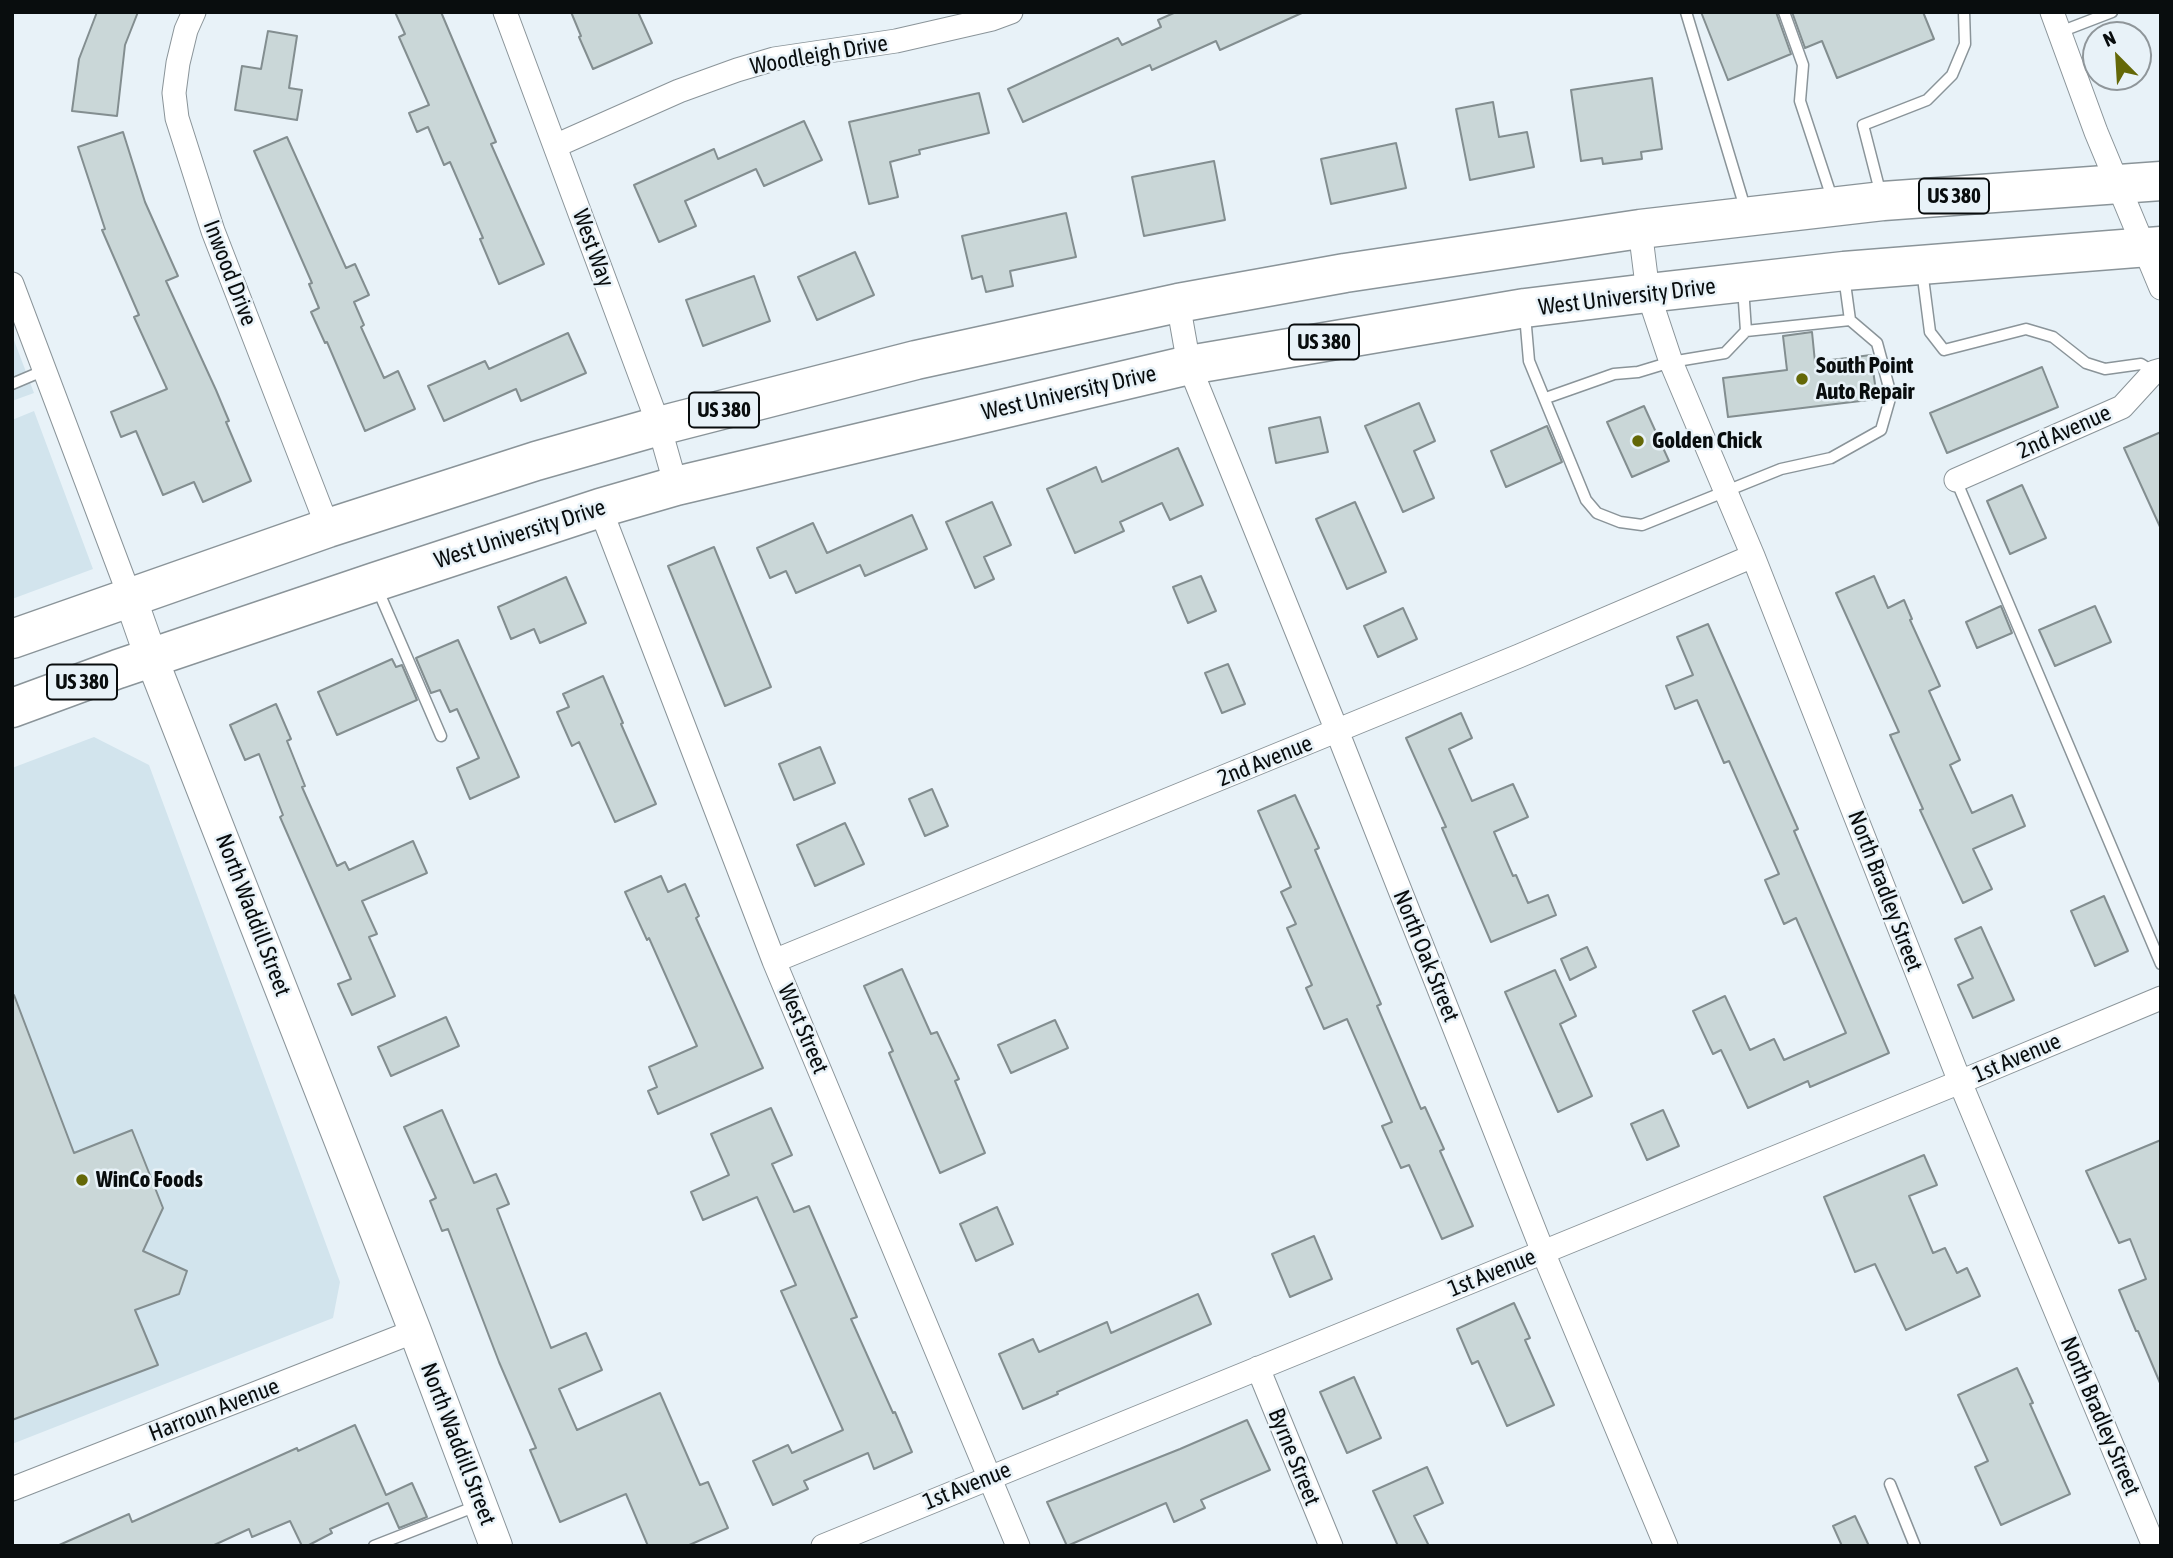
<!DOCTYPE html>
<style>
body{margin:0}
#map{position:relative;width:2173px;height:1558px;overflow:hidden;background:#e8f2f8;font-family:"Asap Condensed",sans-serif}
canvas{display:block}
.frame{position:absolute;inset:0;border:14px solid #090d0e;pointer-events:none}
.north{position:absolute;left:2082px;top:21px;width:70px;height:70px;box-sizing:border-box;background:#e8f2f8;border:2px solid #8f969a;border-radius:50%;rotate:336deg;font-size:19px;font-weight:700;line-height:28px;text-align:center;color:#090d0e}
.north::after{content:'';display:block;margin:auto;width:24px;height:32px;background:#646807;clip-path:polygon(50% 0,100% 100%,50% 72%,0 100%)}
</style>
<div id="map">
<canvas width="2173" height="1558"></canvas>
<div class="frame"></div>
<div class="north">N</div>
</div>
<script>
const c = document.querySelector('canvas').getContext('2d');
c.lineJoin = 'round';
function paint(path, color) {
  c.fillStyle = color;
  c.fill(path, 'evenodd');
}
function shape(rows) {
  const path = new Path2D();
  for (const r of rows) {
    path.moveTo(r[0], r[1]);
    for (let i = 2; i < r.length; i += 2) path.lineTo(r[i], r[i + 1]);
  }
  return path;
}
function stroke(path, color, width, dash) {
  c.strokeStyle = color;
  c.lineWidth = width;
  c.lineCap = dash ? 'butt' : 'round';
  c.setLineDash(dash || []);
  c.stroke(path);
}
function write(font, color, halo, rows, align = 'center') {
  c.font = font + ' "Asap Condensed",sans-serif';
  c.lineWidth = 5;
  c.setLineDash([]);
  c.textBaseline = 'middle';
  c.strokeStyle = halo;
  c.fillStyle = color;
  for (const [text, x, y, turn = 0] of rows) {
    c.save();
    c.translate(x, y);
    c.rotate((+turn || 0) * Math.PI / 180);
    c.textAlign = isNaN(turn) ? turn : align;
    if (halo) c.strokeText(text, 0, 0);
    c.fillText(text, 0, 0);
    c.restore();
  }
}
paint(shape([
 [12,335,34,393,12,401],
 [34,411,93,569,12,599,12,420],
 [94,737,149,765,340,1282,333,1318,12,1444,12,768]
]), '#d2e4ed');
const building = shape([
 [97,12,138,12,125,45,117,116,72,111,79,59,97,12],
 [395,12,441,12,496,142,491,144,544,264,499,284,480,239,483,238,450,162,444,165,428,127,417,132,409,113,429,105,399,37,405,34,395,12],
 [571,12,638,12,652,43,593,69,579,37,581,36,571,12],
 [1176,12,1304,12,1220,50,1216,41,1152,70,1150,65,1023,122,1008,89,1118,38,1122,45,1161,27,1158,20,1176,12],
 [1701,12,1776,12,1791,54,1728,80,1701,12],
 [1792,12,1923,12,1934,39,1837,78,1822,41,1805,48,1792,12],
 [268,31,297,36,289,88,302,90,297,120,235,110,242,66,261,69,268,31],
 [1652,78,1662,149,1641,152,1642,159,1603,164,1602,158,1581,161,1571,90,1652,78],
 [979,93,989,133,919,150,920,154,890,162,898,197,869,204,849,122,979,93],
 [1493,102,1499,137,1527,132,1534,167,1470,180,1456,109,1493,102],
 [804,121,822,160,764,186,756,169,685,201,696,226,659,242,634,185,714,149,718,159,804,121],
 [123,132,145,202,178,276,166,281,216,390,229,421,226,422,251,481,203,502,194,482,163,495,136,431,121,437,111,412,167,389,134,317,139,315,102,230,105,229,78,147,123,132],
 [287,137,346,268,355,264,369,295,354,302,364,325,361,327,384,378,398,371,415,409,365,431,327,342,325,343,311,312,319,308,309,284,312,283,254,151,287,137],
 [1396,143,1406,188,1331,204,1321,159,1396,143],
 [1214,161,1225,220,1144,236,1132,177,1214,161],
 [1066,213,1076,257,1010,271,1013,286,986,292,982,276,972,279,962,236,1066,213],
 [855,252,874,295,817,320,798,277,855,252],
 [754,276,770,321,703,346,686,300,754,276],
 [1812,332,1815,362,1871,355,1877,399,1728,417,1723,378,1787,370,1783,336,1812,332],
 [568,333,586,373,521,401,516,389,444,421,428,386,485,361,489,369,568,333],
 [2042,367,2058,407,1947,453,1930,413,2042,367],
 [1419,403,1435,441,1414,451,1434,498,1403,512,1365,426,1419,403],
 [1644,406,1669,461,1632,477,1607,422,1644,406],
 [1320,417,1328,452,1276,463,1269,428,1320,417],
 [1547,426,1562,462,1506,487,1491,451,1547,426],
 [2161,432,2161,529,2124,448,2161,432],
 [1178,448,1203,505,1170,520,1162,503,1120,522,1124,531,1075,553,1047,489,1096,467,1102,482,1178,448],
 [2022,485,2046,538,2010,554,1987,501,2022,485],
 [992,502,1011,545,984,557,994,579,975,588,946,522,992,502],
 [1355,502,1386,572,1347,589,1316,519,1355,502],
 [912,515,927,549,865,576,860,565,796,593,786,571,770,578,757,548,813,523,827,553,912,515],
 [714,547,771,687,725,706,668,566,714,547],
 [1201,576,1216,611,1188,623,1173,587,1201,576],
 [1874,576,1888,608,1904,600,1912,619,1910,620,1940,686,1929,691,1960,760,1950,765,1972,813,2012,795,2025,826,1973,849,1992,889,1963,903,1920,810,1923,809,1890,735,1899,732,1836,593,1874,576],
 [566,577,586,623,540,643,534,629,511,639,498,607,566,577],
 [2001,606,2012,633,1977,648,1966,622,2001,606],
 [2095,606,2111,642,2055,666,2039,630,2095,606],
 [1403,608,1417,639,1378,657,1364,626,1403,608],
 [1708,624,1798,829,1794,831,1889,1053,1810,1087,1808,1081,1748,1108,1721,1050,1713,1054,1693,1011,1725,996,1750,1050,1774,1039,1784,1060,1846,1033,1796,918,1784,924,1765,880,1779,874,1729,761,1724,763,1697,700,1675,709,1666,686,1693,675,1677,637,1708,624],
 [458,640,519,777,470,799,457,768,479,758,457,709,450,712,440,690,431,693,416,658,458,640],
 [392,659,396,667,402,665,417,700,337,735,318,692,392,659],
 [1228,664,1245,704,1222,713,1205,673,1228,664],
 [603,676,623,723,621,724,656,804,615,822,579,742,572,746,557,712,569,707,563,694,603,676],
 [276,704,291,739,287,741,305,786,302,787,337,866,345,862,349,870,413,841,427,873,362,901,377,934,369,937,395,996,352,1015,338,984,351,979,280,817,283,815,259,754,245,760,230,725,276,704],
 [1461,713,1472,738,1449,749,1472,801,1513,784,1528,817,1494,832,1513,876,1516,875,1528,903,1548,895,1556,915,1491,942,1442,828,1446,827,1406,738,1461,713],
 [820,747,835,783,794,800,779,764,820,747],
 [932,789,948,826,925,836,909,799,932,789],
 [1295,795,1319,848,1315,850,1381,1004,1377,1006,1421,1109,1425,1107,1444,1149,1440,1151,1473,1226,1442,1239,1409,1165,1401,1168,1382,1126,1392,1122,1347,1019,1324,1029,1306,988,1312,985,1287,928,1296,924,1281,892,1291,887,1258,811,1295,795],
 [845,823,864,864,815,886,797,845,845,823],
 [661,876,668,892,685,884,699,916,696,918,763,1068,658,1114,648,1091,657,1087,649,1067,697,1046,649,938,647,940,625,892,661,876],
 [2104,896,2128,951,2095,966,2071,911,2104,896],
 [1981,927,2014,1000,1973,1018,1958,985,1973,978,1955,939,1981,927],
 [1587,947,1596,967,1570,980,1561,959,1587,947],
 [902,969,931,1034,937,1032,959,1079,955,1081,985,1153,940,1173,889,1053,893,1051,864,986,902,969],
 [1555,970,1576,1016,1560,1024,1592,1096,1558,1112,1505,992,1555,970],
 [12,995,14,995,74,1153,132,1130,163,1208,143,1251,187,1271,179,1294,135,1310,158,1365,12,1420,12,995],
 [446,1017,459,1046,391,1076,378,1047,446,1017],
 [1055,1020,1068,1048,1011,1073,998,1045,1055,1020],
 [771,1108,792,1155,772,1164,794,1212,809,1206,857,1317,851,1319,893,1413,895,1412,912,1452,874,1469,868,1453,804,1481,808,1489,773,1505,753,1461,788,1445,792,1453,843,1430,781,1291,796,1285,757,1197,703,1220,691,1192,729,1175,711,1134,771,1108],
 [442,1110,474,1183,496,1174,509,1204,497,1209,551,1348,586,1333,602,1370,559,1389,577,1430,660,1393,700,1485,708,1482,728,1528,687,1546,648,1546,626,1494,560,1522,530,1450,536,1448,499,1362,448,1229,442,1231,430,1201,436,1198,404,1127,442,1110],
 [1663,1110,1679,1146,1647,1160,1631,1124,1663,1110],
 [2161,1140,2161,1383,2160,1383,2138,1331,2136,1331,2119,1290,2146,1279,2130,1239,2119,1243,2086,1171,2161,1140],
 [1924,1155,1937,1185,1909,1196,1933,1253,1945,1248,1957,1273,1967,1268,1980,1296,1906,1330,1875,1264,1855,1272,1824,1197,1924,1155],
 [997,1207,1013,1244,976,1261,960,1224,997,1207],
 [1314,1236,1332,1279,1290,1297,1272,1254,1314,1236],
 [1198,1294,1211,1324,1057,1392,1058,1394,1023,1409,999,1354,1033,1339,1039,1352,1107,1322,1111,1333,1198,1294],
 [1514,1303,1530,1338,1525,1340,1554,1405,1507,1426,1478,1361,1472,1364,1457,1329,1514,1303],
 [2017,1368,2033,1403,2030,1404,2070,1494,2001,1525,1975,1467,1988,1461,1958,1395,2017,1368],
 [1354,1377,1381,1438,1347,1453,1320,1392,1354,1377],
 [1247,1420,1270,1470,1201,1500,1205,1508,1174,1522,1166,1503,1067,1546,1047,1502,1180,1449,1247,1420],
 [355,1425,386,1495,412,1483,427,1517,399,1528,388,1503,330,1529,332,1533,307,1546,302,1546,290,1521,252,1537,249,1529,212,1546,57,1546,129,1514,132,1522,297,1448,298,1451,355,1425],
 [1427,1467,1443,1503,1414,1516,1429,1546,1398,1546,1373,1491,1427,1467],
 [1855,1516,1869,1546,1842,1546,1833,1526,1855,1516]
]);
paint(building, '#cad7d8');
stroke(building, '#838e90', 2);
const lane = shape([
 [1686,12,1746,211],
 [1784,12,1803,65,1800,101,1833,201],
 [2060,32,2112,12],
 [1881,195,1863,125,1927,100,1952,75,1965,44,1964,12],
 [1922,270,1930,332,1944,350,2026,329,2053,337,2086,363,2105,369,2141,364,2154,372],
 [1525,315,1529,361,1586,500,1597,513,1620,522,1642,525,1781,469,1831,458,1881,430,1891,395,1877,343,1850,320,1844,276],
 [1746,331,1850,320],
 [12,384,45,370],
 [1546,398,1614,374,1638,372,1671,362,1725,353,1746,331,1743,287],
 [1956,480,2161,964],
 [377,588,441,736],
 [1890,1484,1915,1546],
 [374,1546,479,1505]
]);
const street = shape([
 [194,12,186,30,178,63,174,93,177,118,213,231,328,528],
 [505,12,659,426,676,486],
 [2052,12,2096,132,2161,288],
 [555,146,679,91,737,70,774,59,896,41,992,19,1011,12],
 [1640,229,1648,293,1671,362,1753,556,1960,1082,2154,1546],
 [12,284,130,597],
 [1178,303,1189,365,1337,731,1543,1252,1666,1546],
 [1956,480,2122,407,2154,372,2161,370],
 [600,508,774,961,1018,1546],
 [774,961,1519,656,1753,556],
 [1258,1368,1331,1546],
 [12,1489,415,1331],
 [823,1546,1960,1082,2161,998]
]);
const secondary = shape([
 [130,597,151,657,415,1331,496,1546]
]);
const highway = shape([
 [12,639,328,528,536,461,659,426,916,360,1178,303,1345,273,1640,229,1883,201,2161,181],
 [12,708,118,669,375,582,600,508,676,486,1189,365,1525,308,1648,293,1844,271,2161,246]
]);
stroke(lane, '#8a9499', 13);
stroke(street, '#8a9499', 25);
stroke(secondary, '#8a9499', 34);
stroke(highway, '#8a9499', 41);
stroke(lane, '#fff', 10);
stroke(street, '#fff', 23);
stroke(secondary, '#fff', 32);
stroke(highway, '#fff', 38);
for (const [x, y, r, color] of [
 [1802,379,7,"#646807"],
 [1638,441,7,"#646807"],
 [82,1180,7,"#646807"]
]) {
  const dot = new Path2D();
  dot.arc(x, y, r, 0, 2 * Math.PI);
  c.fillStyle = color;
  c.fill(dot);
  stroke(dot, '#e8f2f8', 2.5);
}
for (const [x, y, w] of [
 [1954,196,70],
 [1324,342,70],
 [724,410,70],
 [82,682,70]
]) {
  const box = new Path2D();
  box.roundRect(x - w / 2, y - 17.5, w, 35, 5);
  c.fillStyle = '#e8f2f8';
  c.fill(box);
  stroke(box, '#090d0e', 2);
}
write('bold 21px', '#090d0e', null, [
 ["US 380",1954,196],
 ["US 380",1324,342],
 ["US 380",724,410],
 ["US 380",82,682]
]);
write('23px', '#090d0e', '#e8f2f8', [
 ["Woodleigh Drive",819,55,-10],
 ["West Way",593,248,70],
 ["Inwood Drive",230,273,69],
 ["West University Drive",1627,297,-7],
 ["West University Drive",1069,393,-13],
 ["2nd Avenue",2064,432,-24],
 ["West University Drive",520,534,-18],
 ["2nd Avenue",1265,761,-22],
 ["North Bradley Street",1885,891,69],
 ["North Waddill Street",253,915,69],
 ["North Oak Street",1426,956,68],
 ["West Street",803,1029,67],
 ["1st Avenue",2017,1058,-23],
 ["1st Avenue",1492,1273,-22],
 ["Harroun Avenue",214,1410,-21],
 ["North Bradley Street",2100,1416,67],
 ["North Waddill Street",458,1444,69],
 ["Byrne Street",1294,1457,68],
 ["1st Avenue",967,1486,-22]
]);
write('bold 23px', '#090d0e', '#e8f2f8', [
 ["South Point",1816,366],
 ["Auto Repair",1816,392],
 ["Golden Chick",1652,441],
 ["WinCo Foods",96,1180]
], 'left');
</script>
